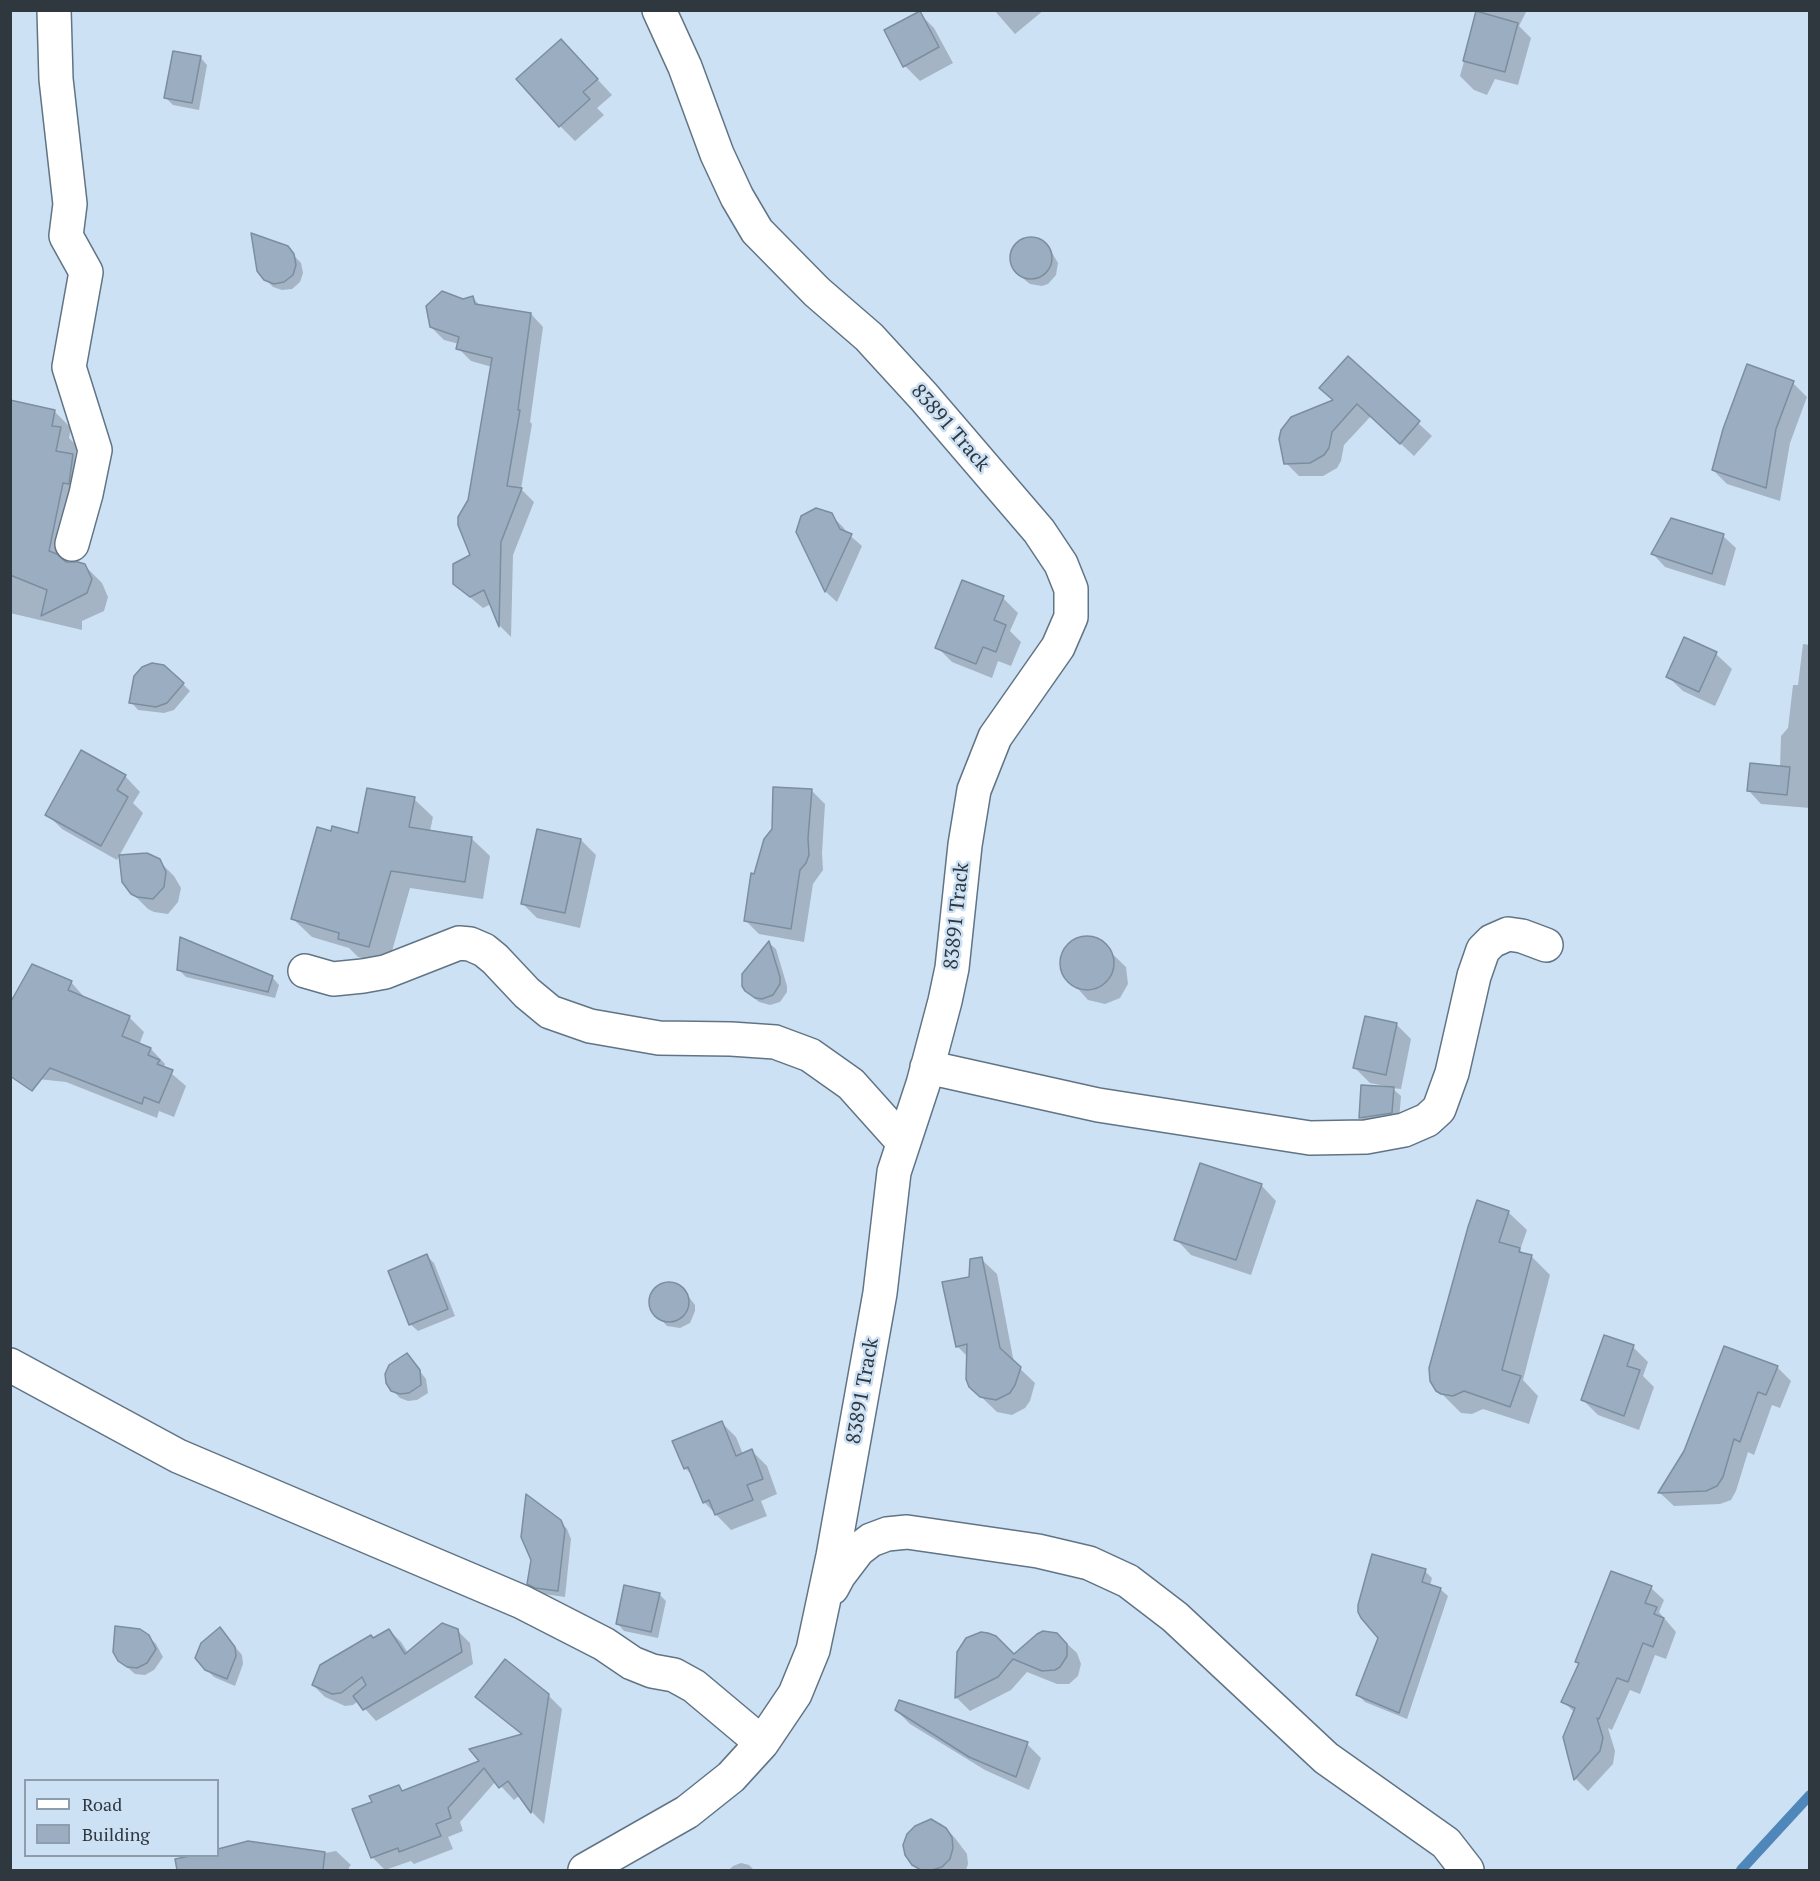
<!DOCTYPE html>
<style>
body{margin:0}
#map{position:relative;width:1820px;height:1881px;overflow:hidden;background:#cde1f5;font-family:"PT Serif",serif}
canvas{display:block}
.frame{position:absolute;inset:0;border:12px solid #2f373f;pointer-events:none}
.legend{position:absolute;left:24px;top:1779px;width:195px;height:78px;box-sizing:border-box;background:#cde1f5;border:2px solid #8e9dac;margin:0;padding:8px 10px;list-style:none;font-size:18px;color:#2f373f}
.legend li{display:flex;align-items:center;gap:12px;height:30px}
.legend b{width:30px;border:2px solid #8e9dac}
</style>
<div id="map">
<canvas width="1820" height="1881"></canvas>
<div class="frame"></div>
<ul class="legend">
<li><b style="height:8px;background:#fff"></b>Road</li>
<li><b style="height:16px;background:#9baec1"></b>Building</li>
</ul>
</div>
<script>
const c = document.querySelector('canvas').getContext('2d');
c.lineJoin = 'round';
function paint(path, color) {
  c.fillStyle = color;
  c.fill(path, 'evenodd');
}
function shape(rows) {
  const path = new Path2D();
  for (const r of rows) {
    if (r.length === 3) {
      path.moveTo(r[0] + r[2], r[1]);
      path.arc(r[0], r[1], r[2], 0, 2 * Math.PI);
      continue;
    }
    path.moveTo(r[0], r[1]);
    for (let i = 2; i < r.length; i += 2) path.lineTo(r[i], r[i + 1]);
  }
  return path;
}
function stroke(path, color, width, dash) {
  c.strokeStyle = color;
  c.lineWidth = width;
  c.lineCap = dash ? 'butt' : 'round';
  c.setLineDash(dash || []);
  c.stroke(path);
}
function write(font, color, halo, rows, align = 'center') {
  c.font = font + ' "PT Serif",serif';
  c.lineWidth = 5;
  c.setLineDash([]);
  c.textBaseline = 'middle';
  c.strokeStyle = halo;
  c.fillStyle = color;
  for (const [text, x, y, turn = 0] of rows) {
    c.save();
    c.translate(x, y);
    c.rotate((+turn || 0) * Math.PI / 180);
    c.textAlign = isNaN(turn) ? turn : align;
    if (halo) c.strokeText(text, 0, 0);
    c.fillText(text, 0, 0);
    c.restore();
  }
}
paint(shape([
 [994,10,1044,10,1015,34],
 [1478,10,1527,10,1519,26,1531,38,1518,85,1495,79,1487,95,1474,90,1460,76],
 [919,13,934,28,953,63,920,81,905,66],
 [576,56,612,95,597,108,604,115,575,141,560,126],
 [200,57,207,65,199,110,173,105,166,98],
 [1030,239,1043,243,1051,251,1058,263,1056,275,1048,284,1042,286,1030,284,1025,280,1017,272,1011,262,1013,249,1017,244],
 [287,248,301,263,303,273,300,282,292,289,282,290,273,287,265,279],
 [473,298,481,307,531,314,543,327,530,422,532,424,521,489,534,502,513,555,511,637,500,626,491,604,483,608,454,584,472,556,469,501,492,367,471,361,458,348,459,344,444,340,431,327,463,300],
 [1348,358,1432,436,1414,456,1371,416,1344,445,1341,461,1337,468,1323,476,1299,476,1286,463,1335,401],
 [1793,383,1807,397,1790,443,1780,501,1727,484,1713,470],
 [10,402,54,411,71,428,69,438,77,446,75,458,89,473,80,499,67,563,84,565,102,583,108,597,104,611,82,621,82,630,10,613],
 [831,515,843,527,847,533,862,546,837,602,826,592,797,532],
 [1723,536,1736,548,1725,586,1665,567,1653,554],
 [1003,598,1018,613,1010,631,1021,642,1011,666,998,661,992,678,952,662,937,647],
 [1684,639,1716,654,1732,669,1715,706,1683,691,1667,676],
 [1803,644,1810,645,1810,808,1761,804,1749,791,1780,768,1781,736,1788,728,1793,685,1798,685],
 [183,684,190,691,174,710,164,713,138,710,131,702],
 [125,776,140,792,133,803,143,813,117,860,62,829,47,814],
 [811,790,825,804,822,853,823,870,813,884,804,942,759,934,745,920,755,876,773,829],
 [414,799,433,817,430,831,471,838,490,856,483,899,410,888,388,965,358,957,349,948,312,937,293,919,331,833,359,835],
 [581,840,596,855,580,928,537,918,522,903],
 [159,861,174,876,181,888,178,902,168,914,154,912,148,909,132,893],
 [1080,938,1097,939,1126,967,1128,984,1120,998,1105,1004,1088,1000,1062,971,1061,963,1066,947],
 [769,943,776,949,787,986,787,992,780,1002,770,1005,759,1002,746,991],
 [179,970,272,977,279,985,275,998,186,977],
 [71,982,85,998,129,1017,144,1032,139,1045,151,1049,165,1064,164,1067,186,1086,174,1117,159,1111,157,1118,66,1082,10,1076],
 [1396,1024,1411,1039,1401,1089,1392,1088,1401,1096,1399,1120,1368,1125,1361,1118,1363,1086,1384,1088,1385,1086,1370,1083,1355,1068],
 [1261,1185,1276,1201,1251,1275,1191,1255,1176,1239],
 [1508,1212,1527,1230,1520,1250,1526,1256,1532,1257,1550,1275,1523,1380,1538,1396,1529,1424,1483,1409,1472,1414,1461,1413,1434,1386],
 [427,1256,434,1263,455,1316,418,1331,410,1324],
 [981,1259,997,1274,1014,1363,1035,1383,1030,1401,1025,1408,1012,1415,997,1412,970,1386,968,1357,957,1346],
 [664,1285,675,1285,688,1296,695,1305,695,1311,690,1323,680,1328,667,1326,651,1308,650,1302,654,1292],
 [1633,1347,1648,1362,1643,1376,1654,1387,1639,1430,1598,1415,1583,1400],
 [407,1355,426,1379,428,1393,417,1400,408,1401,400,1398,392,1390],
 [1777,1367,1791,1381,1780,1408,1772,1405,1754,1455,1748,1452,1736,1491,1731,1500,1720,1504,1674,1506,1660,1493,1685,1451],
 [721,1422,736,1437,743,1454,752,1451,767,1466,777,1494,761,1501,767,1516,731,1530,704,1502,694,1477,685,1468],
 [560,1521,567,1529,571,1539,565,1597,544,1594,536,1591,529,1583],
 [1425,1571,1432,1578,1430,1586,1440,1589,1448,1596,1407,1719,1365,1702,1358,1695,1380,1638],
 [1651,1588,1664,1600,1659,1612,1676,1632,1666,1659,1655,1655,1640,1694,1630,1690,1612,1730,1608,1728,1615,1751,1613,1764,1588,1791,1576,1779,1565,1737,1575,1713,1563,1701,1580,1664,1577,1661],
 [659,1594,666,1601,658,1638,624,1631,617,1623],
 [220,1629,242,1655,243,1664,235,1686,214,1677,206,1669],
 [389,1630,401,1642,408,1653,457,1630,470,1643,473,1664,376,1721,358,1701,353,1705,345,1706,325,1697,313,1685],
 [148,1636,156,1644,163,1657,154,1670,145,1675,135,1674,119,1660],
 [1062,1639,1077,1653,1081,1664,1078,1676,1069,1684,1057,1684,1027,1672,1011,1690,970,1711,956,1697,1014,1656],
 [548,1695,562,1709,544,1824,532,1812,520,1795,514,1800,496,1781,460,1822,463,1831,448,1837,453,1849,414,1864,411,1861,385,1870,372,1857,374,1803,399,1787,404,1792,481,1762,522,1735,477,1697],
 [896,1710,1027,1744,1041,1758,1029,1790,985,1770,910,1724],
 [940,1823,955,1838,967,1854,968,1864,966,1870,919,1870,904,1850],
 [336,1851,351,1865,349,1867,349,1870,220,1870,221,1864,280,1861],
 [741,1863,749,1865,754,1870,729,1870,733,1866]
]), '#0003');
stroke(shape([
 [1741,1870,1810,1795]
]), '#5087bb', 10);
const building = shape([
 [920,11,939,47,903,67,884,30,920,11],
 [1476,11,1518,23,1505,72,1463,61,1476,11],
 [561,39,598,79,583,92,590,99,559,127,516,79,561,39],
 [173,51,201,56,192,103,164,98,173,51],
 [251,233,288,246,294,254,296,265,293,275,284,282,274,284,264,280,257,271,251,233],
 [1031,258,21],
 [442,291,463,299,473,296,475,304,531,313,518,410,520,410,507,486,522,488,501,542,499,627,484,590,470,597,453,584,453,564,470,555,458,525,458,517,468,500,492,358,456,349,459,337,430,327,426,306,442,291],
 [1348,356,1420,421,1400,444,1357,404,1332,432,1329,448,1324,455,1310,463,1284,464,1279,439,1281,430,1291,417,1333,400,1319,388,1348,356],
 [1747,364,1794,381,1776,429,1766,488,1712,470,1723,429,1747,364],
 [10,400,55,410,52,426,61,427,56,451,73,454,69,484,63,483,49,551,57,554,66,562,78,562,85,564,92,579,87,593,41,616,47,590,10,575,10,400],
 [816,508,832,513,840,529,852,534,825,592,796,532,801,516,816,508],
 [1671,518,1724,534,1712,574,1651,554,1671,518],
 [962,580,1004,596,994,620,1006,625,996,652,983,647,976,664,935,648,962,580],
 [1684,637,1717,652,1699,692,1666,677,1684,637],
 [152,663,164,665,184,683,167,703,156,707,129,703,134,676,142,667,152,663],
 [81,750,126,775,117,790,128,797,101,846,45,815,81,750],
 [1750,763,1790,767,1787,795,1747,791,1750,763],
 [773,787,812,789,808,838,809,855,806,863,800,870,791,929,744,921,751,873,754,874,764,839,772,829,773,787],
 [367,788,415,797,409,827,472,837,465,882,391,871,369,947,338,939,339,933,291,919,317,827,331,831,332,826,358,833,367,788],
 [537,829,581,839,565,913,521,904,537,829],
 [147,853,160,859,166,872,164,887,153,899,137,897,131,894,122,882,119,855,147,853],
 [1087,963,27],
 [180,937,273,976,268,992,177,970,180,937],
 [769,941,780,977,780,984,773,995,762,999,755,998,745,991,742,986,742,974,769,941],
 [32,964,72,981,68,990,130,1016,122,1036,151,1048,148,1055,160,1060,157,1064,173,1070,159,1103,144,1097,142,1104,50,1068,32,1091,10,1076,10,1003,32,964],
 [1365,1016,1397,1023,1386,1075,1353,1068,1365,1016],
 [1361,1085,1394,1087,1392,1113,1359,1118,1361,1085],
 [1200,1163,1262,1184,1236,1260,1174,1240,1200,1163],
 [1477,1200,1509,1211,1499,1242,1520,1248,1519,1252,1532,1255,1502,1370,1521,1376,1510,1407,1464,1391,1453,1396,1441,1394,1436,1391,1430,1381,1429,1368,1468,1227,1477,1200],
 [427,1254,448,1309,409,1325,388,1271,427,1254],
 [982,1257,1000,1348,1021,1367,1015,1385,1010,1393,996,1400,980,1397,969,1387,966,1379,967,1344,956,1347,942,1282,969,1277,970,1259,982,1257],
 [669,1302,20],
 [1604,1335,1634,1345,1627,1366,1640,1370,1624,1416,1581,1400,1604,1335],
 [1724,1346,1778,1366,1766,1395,1758,1392,1740,1442,1734,1439,1723,1477,1717,1486,1706,1491,1658,1493,1684,1451,1724,1346],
 [407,1353,420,1370,421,1385,409,1393,400,1394,391,1391,386,1383,385,1374,389,1365,407,1353],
 [722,1421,736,1456,752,1449,763,1479,747,1485,753,1500,715,1515,709,1500,703,1503,688,1467,684,1469,672,1441,722,1421],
 [526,1494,561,1520,565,1530,558,1591,535,1588,527,1584,531,1560,521,1537,526,1494],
 [1372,1554,1426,1569,1422,1582,1441,1588,1399,1713,1356,1695,1378,1638,1361,1618,1358,1612,1358,1605,1372,1554],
 [1611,1571,1652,1586,1645,1603,1657,1607,1654,1614,1664,1618,1653,1647,1643,1643,1628,1682,1617,1678,1599,1719,1597,1718,1603,1738,1600,1751,1574,1780,1563,1737,1575,1708,1561,1702,1579,1663,1575,1662,1611,1571],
 [624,1585,660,1593,651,1632,616,1624,624,1585],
 [442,1623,458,1629,462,1652,363,1710,353,1696,366,1685,362,1677,341,1693,332,1694,312,1685,320,1665,371,1635,373,1638,389,1629,405,1654,442,1623],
 [115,1626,140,1629,149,1635,156,1649,147,1663,137,1668,127,1667,118,1661,113,1652,115,1626],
 [220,1627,235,1647,236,1656,227,1679,205,1670,195,1658,201,1643,220,1627],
 [1043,1631,1057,1633,1067,1644,1067,1656,1060,1667,1055,1670,1042,1671,1013,1659,998,1677,955,1698,957,1652,966,1638,981,1632,988,1633,996,1636,1014,1654,1037,1634,1043,1631],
 [505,1659,549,1694,531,1813,508,1781,499,1788,484,1768,448,1808,451,1818,436,1824,441,1836,399,1852,398,1848,371,1858,352,1809,372,1802,369,1796,399,1785,402,1791,479,1761,469,1749,522,1734,475,1697,505,1659],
 [899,1700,1028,1742,1016,1777,969,1757,895,1710,899,1700],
 [931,1819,946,1828,952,1837,953,1848,950,1859,942,1867,932,1870,921,1870,912,1865,905,1855,903,1845,907,1834,915,1826,931,1819],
 [248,1841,325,1852,323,1870,177,1870,175,1859,190,1856,218,1856,218,1849,248,1841]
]);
paint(building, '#9baec1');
stroke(building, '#7b8ea0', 1.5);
const minor = shape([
 [54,10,56,79,70,204,66,236,86,272,69,367,95,450,86,494,72,544],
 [305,971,333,979,363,976,385,972,459,943,470,944,484,950,495,959,527,993,550,1012,590,1026,659,1038,731,1039,775,1042,810,1055,851,1084,903,1142],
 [927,1067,1098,1105,1310,1138,1366,1137,1404,1130,1427,1120,1439,1109,1452,1073,1474,976,1483,950,1492,941,1508,934,1522,936,1546,945],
 [10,1365,178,1456,522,1602,604,1644,632,1663,652,1671,674,1675,694,1686,762,1743],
 [832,1588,839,1575,858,1550,871,1540,887,1534,907,1532,1038,1551,1089,1563,1128,1581,1175,1617,1326,1758,1446,1843,1467,1870],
 [585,1870,687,1812,731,1777,762,1743,795,1694,813,1650,833,1556,880,1293,894,1172,923,1084,945,1001,952,968,965,845,974,790,995,737,1058,647,1071,617,1071,589,1061,564,1039,531,924,397,869,337,817,292,757,231,737,197,717,154,685,67,659,10]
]);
stroke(minor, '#617485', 36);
stroke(minor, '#fff', 33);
write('20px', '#2f373f', '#cde1f5', [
 ["83891 Track",950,428,49],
 ["83891 Track",957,916,-84],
 ["83891 Track",863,1391,-80]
]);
</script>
